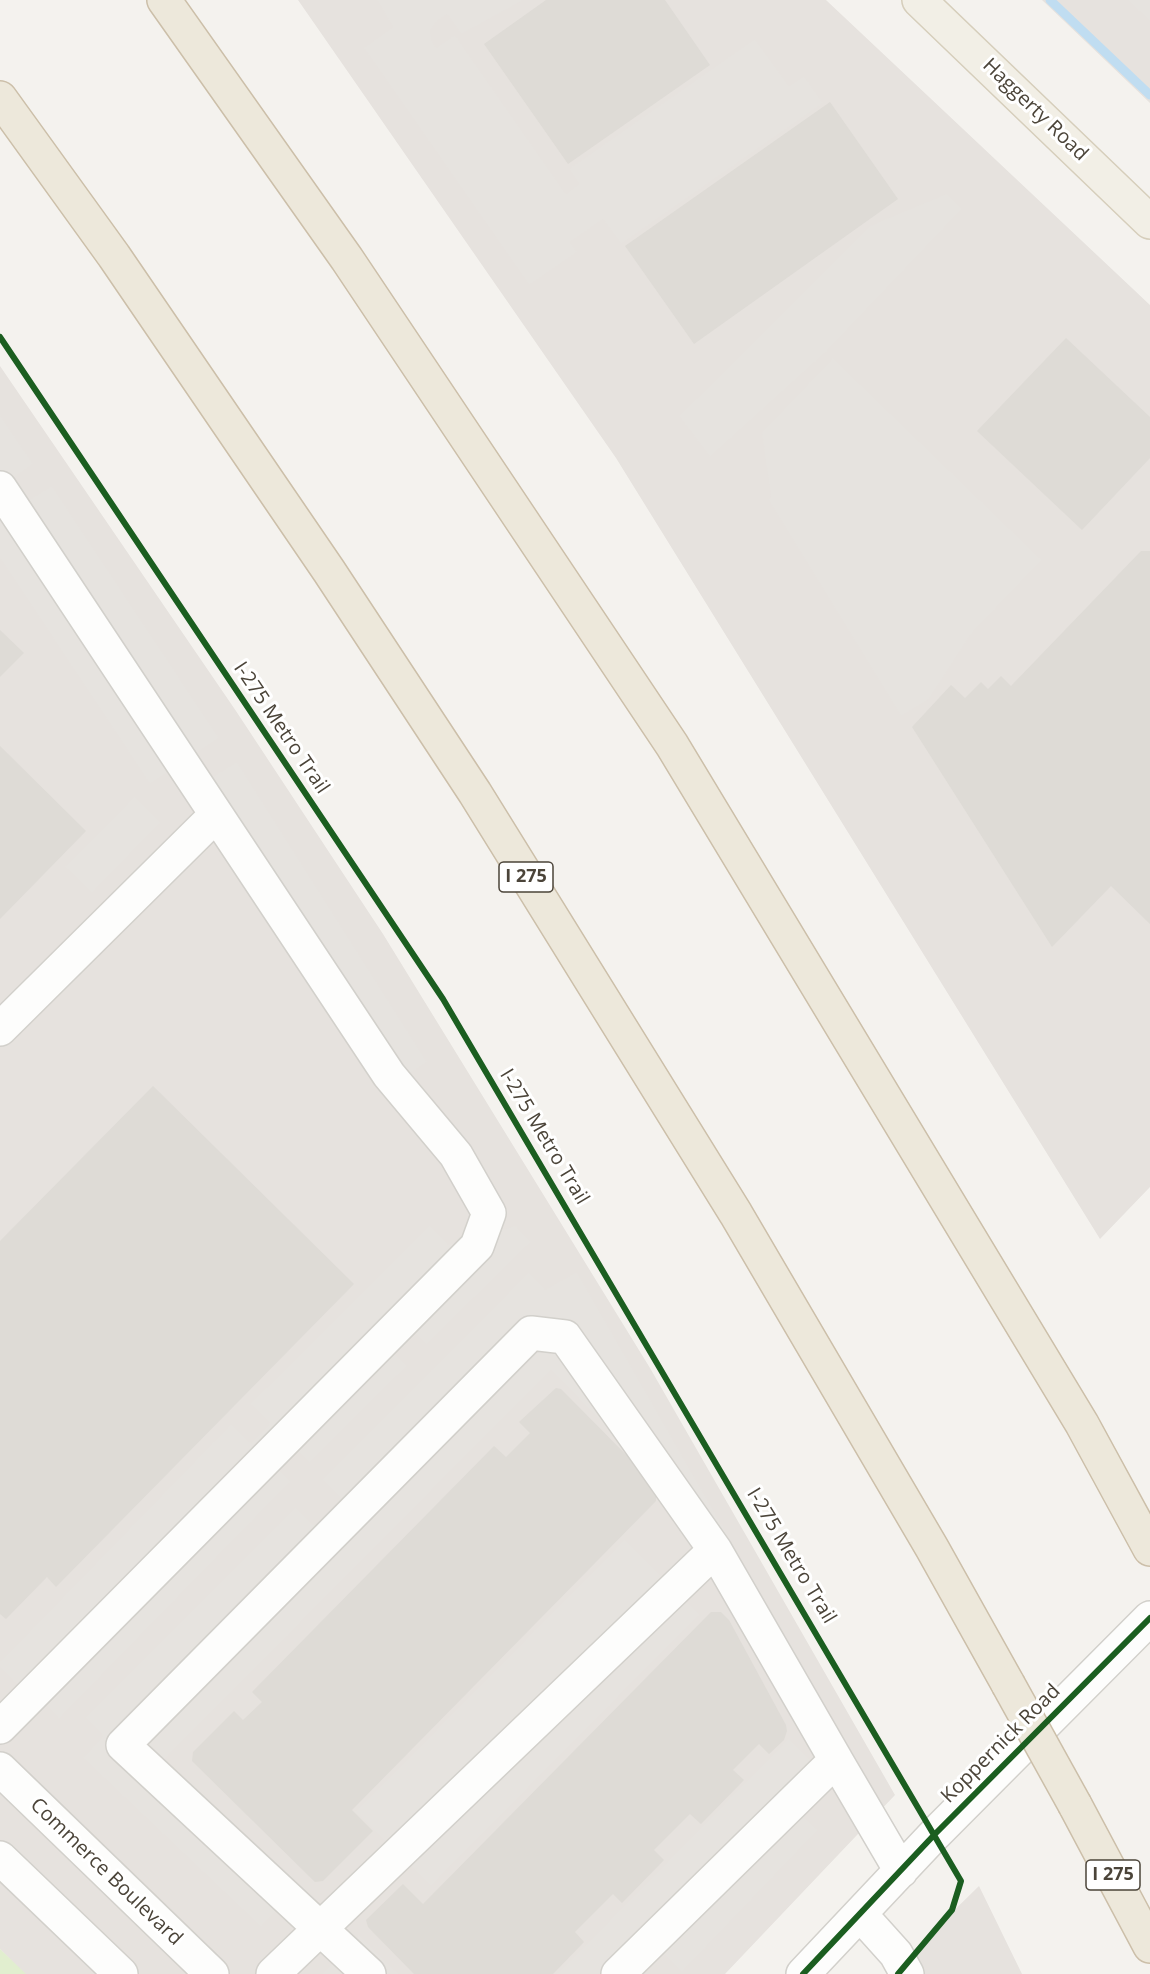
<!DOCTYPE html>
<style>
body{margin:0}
canvas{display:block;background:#f4f2ee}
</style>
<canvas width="1150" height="1974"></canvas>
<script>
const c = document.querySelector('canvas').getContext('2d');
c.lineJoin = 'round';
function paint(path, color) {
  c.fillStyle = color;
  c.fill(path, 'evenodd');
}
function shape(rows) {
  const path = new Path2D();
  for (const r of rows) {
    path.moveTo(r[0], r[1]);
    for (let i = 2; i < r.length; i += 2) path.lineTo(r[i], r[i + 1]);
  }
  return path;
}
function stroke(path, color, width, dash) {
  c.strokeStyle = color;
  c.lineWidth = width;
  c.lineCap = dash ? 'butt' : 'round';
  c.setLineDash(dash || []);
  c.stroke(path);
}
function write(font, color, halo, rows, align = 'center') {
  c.font = font + ' "Open Sans",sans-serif';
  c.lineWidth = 6;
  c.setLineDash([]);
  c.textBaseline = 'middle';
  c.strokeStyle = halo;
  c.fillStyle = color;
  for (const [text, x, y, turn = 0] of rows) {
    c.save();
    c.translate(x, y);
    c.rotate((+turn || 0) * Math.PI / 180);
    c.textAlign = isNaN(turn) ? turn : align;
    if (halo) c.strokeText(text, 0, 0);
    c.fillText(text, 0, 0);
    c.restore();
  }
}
paint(shape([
 [298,0,826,0,1150,305,1150,1187,1100,1239,616,458],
 [1042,0,1150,0,1150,103],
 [0,366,236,711,383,934,650,1368,895,1795,725,1974,25,1974,0,1949],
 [979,1886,1022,1974,889,1974]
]), '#e6e2de');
paint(shape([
 [0,1949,26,1974,0,1974]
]), '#e1eecf');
paint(shape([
 [377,0,523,0,461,34,447,14,437,21,430,31,431,39,436,48,455,35,566,194,579,184,569,169,755,39,789,86,804,76,823,103,621,244,603,219,570,242,577,252,529,285,364,48,393,27],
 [1127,0,1150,0,1150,21],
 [947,194,962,209,826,352,710,457,679,416,870,226],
 [833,358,1042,560,971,634,929,699,901,716,768,499,771,497,762,432],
 [0,415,33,464,13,478,28,501,52,486,219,738,150,784,0,558,0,521,6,517,0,510],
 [237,762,427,1062,404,1077,213,777],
 [134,797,160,823,92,893,65,867],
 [429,1226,448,1245,516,1226,531,1242,427,1344,408,1325,387,1345,407,1366,310,1462,291,1443,271,1463,290,1482,59,1719,42,1701,14,1682,0,1667,0,1662,231,1424,251,1443,270,1423,250,1404],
 [577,1272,858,1763,840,1772,674,1497,551,1370,156,1768,290,1896,261,1927,83,1758,103,1736,86,1718,296,1508,315,1526,343,1499,323,1479,528,1273,545,1290],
 [624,1540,699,1615,431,1886,355,1812],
 [788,1739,819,1770,788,1802,818,1830,682,1972,659,1950,641,1974,557,1974],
 [359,1935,399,1974,322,1974]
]), '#e6e3df');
stroke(shape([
 [1050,0,1150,95]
]), '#c0ddf1', 9);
paint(shape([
 [546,0,665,0,710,65,568,164,484,44],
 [830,102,898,199,694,344,625,246],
 [1066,338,1150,417,1150,458,1082,530,977,431],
 [1141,551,1150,551,1150,924,1111,886,1052,947,912,727,951,685,965,698,981,682,988,689,1001,676,1011,686],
 [0,630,24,653,0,677],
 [0,746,86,831,0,919],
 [153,1086,354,1284,56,1587,47,1577,6,1619,0,1614,0,1241],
 [556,1388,561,1389,656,1485,656,1501,352,1810,373,1831,323,1881,315,1882,192,1761,193,1752,234,1711,243,1720,262,1702,252,1692,494,1446,506,1457,530,1433,519,1422],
 [711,1612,721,1612,729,1620,786,1725,787,1731,784,1740,769,1754,759,1744,733,1770,744,1780,701,1824,690,1814,654,1850,664,1860,622,1903,613,1894,575,1932,584,1942,553,1974,414,1974,368,1927,366,1920,403,1884,423,1904]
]), '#dedbd6');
const minor = shape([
 [0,488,389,1075,456,1155,489,1213,477,1246,0,1727],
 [0,1029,216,815],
 [836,1760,901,1871],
 [0,1769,212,1974],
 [0,1858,121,1974],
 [860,1914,896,1954,907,1974],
 [273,1974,715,1550],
 [369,1974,123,1745,531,1333,565,1337,715,1550,836,1760,618,1974],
 [803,1974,935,1834,1150,1618]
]);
const major = shape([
 [919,0,1150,222]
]);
const highway = shape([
 [164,0,347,259,672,745,1082,1424,1150,1549],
 [0,98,114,256,329,571,475,793,736,1214,932,1548,1008,1684],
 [1075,1805,1150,1946]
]);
stroke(minor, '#d2d0cb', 36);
stroke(major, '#d6cebb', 36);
stroke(highway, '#ccbfa9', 36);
stroke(minor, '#fdfdfc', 33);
stroke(major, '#f2efe6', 33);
stroke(highway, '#ede8db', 33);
const highwayBridge = shape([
 [1008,1684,1075,1805]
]);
stroke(highwayBridge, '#ccbfa9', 36, []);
stroke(highwayBridge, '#ede8db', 33);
stroke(shape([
 [0,337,443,999,961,1881,952,1910,898,1974],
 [803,1974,935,1834,1150,1618]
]), '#1b5e20', 6);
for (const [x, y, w] of [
 [526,877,54],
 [1113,1875,54]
]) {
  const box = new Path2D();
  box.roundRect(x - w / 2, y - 15, w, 30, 4.5);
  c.fillStyle = '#fff';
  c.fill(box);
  stroke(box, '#4b4439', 1.5);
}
write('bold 18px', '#4b4439', null, [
 ["I 275",526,877],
 ["I 275",1113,1875]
]);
write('20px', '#4b4439', '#fff', [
 ["Haggerty Road",1035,110,44],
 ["I-275 Metro Trail",281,728,56],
 ["I-275 Metro Trail",544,1137,59],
 ["I-275 Metro Trail",791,1556,59],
 ["Koppernick Road",1001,1744,-45],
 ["Commerce Boulevard",106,1872,44]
]);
</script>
